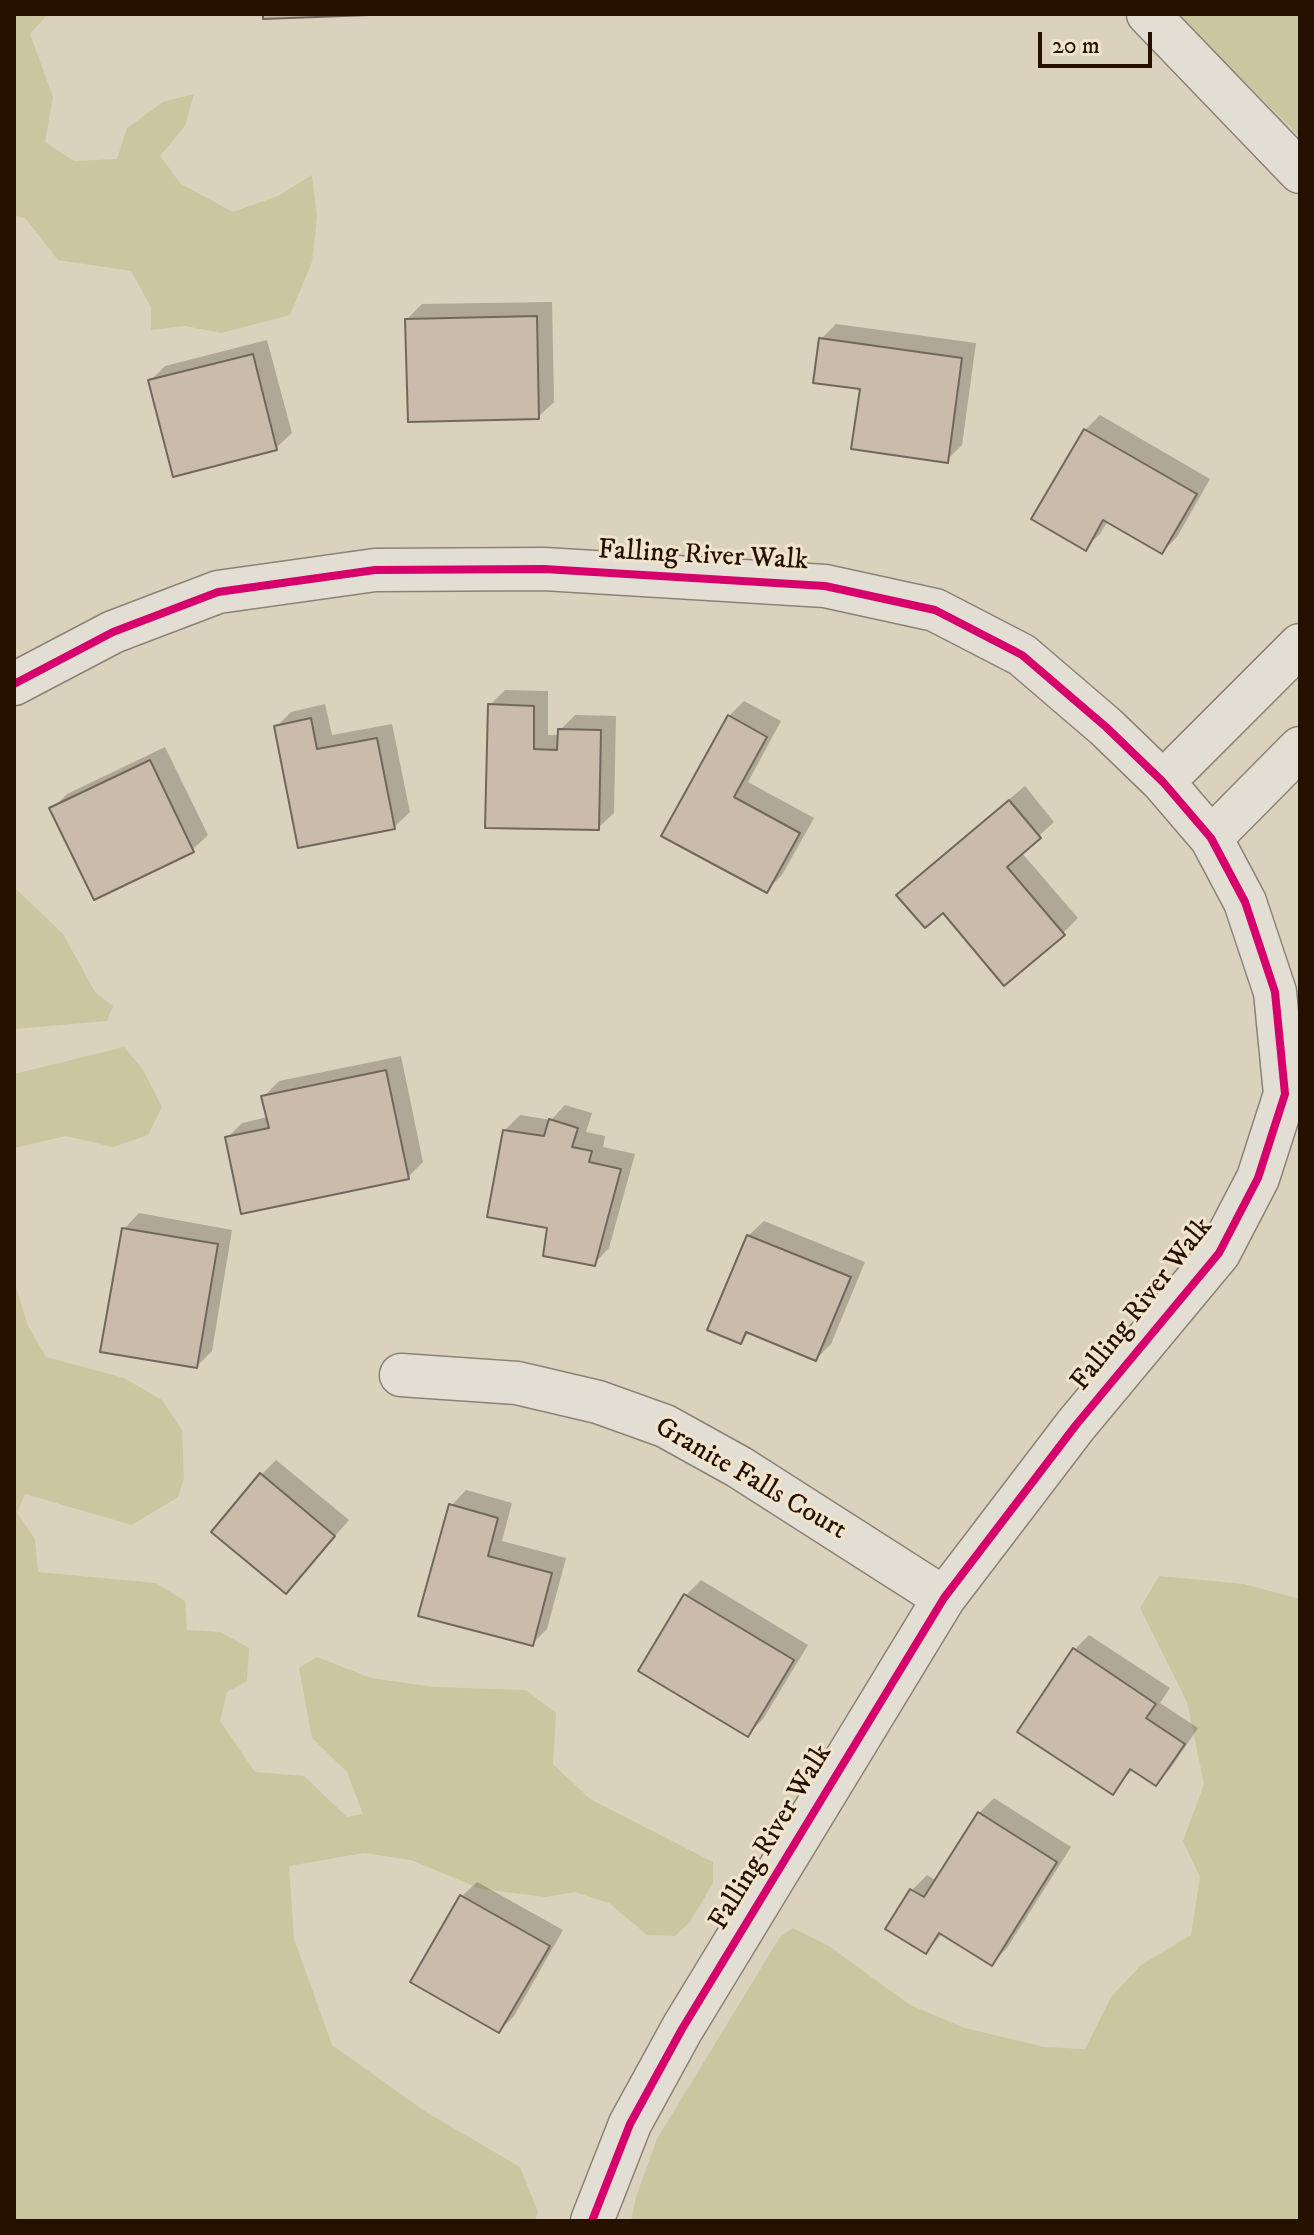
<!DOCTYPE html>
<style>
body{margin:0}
#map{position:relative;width:1314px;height:2235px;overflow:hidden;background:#dbd2bd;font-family:"IM FELL DW Pica",serif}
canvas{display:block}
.frame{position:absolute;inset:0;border:16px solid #261000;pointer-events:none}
.scale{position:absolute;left:1038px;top:32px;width:114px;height:36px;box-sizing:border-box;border:4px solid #261000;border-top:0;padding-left:10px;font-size:24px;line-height:28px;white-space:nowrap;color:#261000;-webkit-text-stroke:6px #f0e4cc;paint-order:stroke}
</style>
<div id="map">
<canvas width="1314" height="2235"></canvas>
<div class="frame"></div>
<div class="scale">20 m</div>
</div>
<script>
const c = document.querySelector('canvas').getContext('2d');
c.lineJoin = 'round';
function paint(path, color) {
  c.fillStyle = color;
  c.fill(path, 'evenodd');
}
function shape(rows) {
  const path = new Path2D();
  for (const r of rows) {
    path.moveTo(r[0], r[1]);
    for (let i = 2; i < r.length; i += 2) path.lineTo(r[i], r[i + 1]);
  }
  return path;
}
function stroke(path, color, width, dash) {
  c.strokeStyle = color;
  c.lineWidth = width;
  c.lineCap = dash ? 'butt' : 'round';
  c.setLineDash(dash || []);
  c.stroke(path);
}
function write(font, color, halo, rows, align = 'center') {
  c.font = font + ' "IM FELL DW Pica",serif';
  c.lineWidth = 6;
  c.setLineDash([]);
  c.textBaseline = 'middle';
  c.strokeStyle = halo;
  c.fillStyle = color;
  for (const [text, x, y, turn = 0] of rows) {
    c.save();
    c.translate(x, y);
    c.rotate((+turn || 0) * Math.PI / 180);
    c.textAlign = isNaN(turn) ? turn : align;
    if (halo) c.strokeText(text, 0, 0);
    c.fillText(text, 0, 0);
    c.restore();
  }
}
paint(shape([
 [14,14,48,14,30,34,53,97,45,142,74,161,117,159,127,128,163,102,194,94,185,126,160,156,181,184,233,212,278,196,312,175,317,217,312,262,290,315,221,333,185,326,151,330,151,307,131,271,58,260,26,219,14,215],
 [1175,14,1300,14,1300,137,1219,56],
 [14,887,63,934,95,992,113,1006,107,1021,14,1029],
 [124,1047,142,1068,162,1107,148,1135,113,1147,66,1136,14,1148,14,1074],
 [14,1281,28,1326,46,1357,124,1378,162,1400,182,1430,184,1479,178,1497,132,1525,25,1494,17,1513,35,1539,38,1572,156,1583,185,1601,187,1630,220,1632,249,1648,247,1681,227,1692,220,1721,255,1772,304,1776,347,1817,363,1814,347,1772,312,1738,299,1668,317,1657,371,1678,434,1687,526,1690,556,1713,553,1764,590,1799,713,1862,713,1883,690,1922,675,1936,647,1935,609,1903,575,1892,546,1897,481,1889,411,1860,364,1853,289,1866,294,1939,332,2045,426,2112,520,2167,538,2212,535,2221,14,2221],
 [1159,1576,1244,1584,1300,1599,1300,2221,631,2221,636,2197,657,2139,780,1937,793,1928,829,1946,910,2005,965,2028,1044,2047,1085,2049,1111,1997,1141,1965,1191,1935,1200,1877,1183,1841,1204,1784,1187,1702,1140,1608]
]), '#cac69f');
paint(shape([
 [552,302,554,402,538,417,407,319,422,304],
 [836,324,976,343,962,445,947,460,862,388,821,339],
 [267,340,292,433,276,448,150,381,165,366],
 [1100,415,1210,479,1177,537,1162,552,1108,521,1100,534,1085,548,1085,430],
 [505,690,548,691,548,735,560,735,560,730,575,715,616,716,614,813,598,828,490,705],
 [744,701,781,721,748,782,814,818,782,875,767,890,664,835,729,716],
 [325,704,332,735,392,724,410,812,394,827,276,727,291,712],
 [165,747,208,835,192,850,52,809,67,794],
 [1025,786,1054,822,1021,852,1078,918,1063,933,914,880],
 [401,1056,423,1162,408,1177,227,1138,242,1123,268,1117,264,1096,279,1081],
 [565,1105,592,1113,586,1132,605,1136,603,1147,635,1154,609,1248,594,1264,549,1226,504,1131,520,1115,551,1120],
 [139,1213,232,1230,212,1351,197,1366,124,1229],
 [764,1221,865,1262,831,1344,816,1359,750,1332,740,1342,748,1236],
 [276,1460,349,1520,286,1592,261,1475],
 [466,1490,512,1503,502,1541,566,1558,547,1629,532,1644,451,1506],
 [701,1580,808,1645,763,1719,748,1734,686,1595],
 [1089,1635,1170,1688,1160,1703,1198,1728,1170,1769,1155,1784,1133,1769,1112,1792,1074,1650],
 [994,1798,1071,1847,1007,1948,992,1963,943,1933,926,1952,912,1890,927,1875,937,1881,979,1813],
 [477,1882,563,1930,514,2016,499,2031,462,1896]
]), '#0003');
const building = shape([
 [263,14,370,14,370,15,263,19,263,14],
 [537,316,539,419,408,422,405,319,537,316],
 [819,338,962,358,948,463,851,449,860,389,813,383,819,338],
 [253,354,277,450,173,477,148,380,253,354],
 [1084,429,1197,494,1162,554,1103,520,1086,551,1031,519,1084,429],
 [488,704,534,706,534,749,557,750,558,729,601,730,599,830,485,828,488,704],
 [728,715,767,737,734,797,800,833,767,893,661,836,728,715],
 [311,718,317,749,377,738,395,829,298,848,274,726,311,718],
 [150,760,194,852,94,900,49,808,150,760],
 [1009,800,1041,838,1007,867,1065,935,1004,986,943,913,925,928,896,895,1009,800],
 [386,1070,409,1179,241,1214,225,1137,269,1128,261,1096,386,1070],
 [549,1119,578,1128,572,1147,592,1151,589,1162,621,1169,595,1266,543,1256,547,1228,487,1217,503,1130,544,1136,549,1119],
 [122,1228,218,1244,197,1368,100,1352,122,1228],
 [747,1235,851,1277,816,1361,746,1332,741,1344,707,1330,747,1235],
 [260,1473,335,1536,286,1594,211,1532,260,1473],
 [449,1504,498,1518,488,1556,552,1573,533,1646,418,1616,449,1504],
 [684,1594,794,1660,748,1737,638,1671,684,1594],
 [1073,1648,1156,1704,1146,1718,1185,1744,1156,1786,1130,1769,1113,1795,1017,1732,1073,1648],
 [978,1812,1057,1862,992,1966,939,1933,926,1954,885,1929,910,1889,924,1897,978,1812],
 [460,1895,550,1946,499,2033,410,1982,460,1895]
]);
paint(building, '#cabbab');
stroke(building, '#71685c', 2);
const street = shape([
 [1148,14,1300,172],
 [14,684,113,632,218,592,375,570,544,569,825,586,935,610,1022,655,1106,727,1163,782,1211,838,1245,902,1275,992,1285,1094,1258,1178,1219,1253,1076,1425,944,1598,682,2029,630,2124,592,2221],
 [1163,782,1300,645],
 [1211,838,1300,748],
 [401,1375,517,1383,598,1402,665,1426,739,1467,944,1598]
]);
stroke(street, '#8a8275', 45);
stroke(street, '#e3ded4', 42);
stroke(shape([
 [14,684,113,632,218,592,375,570,544,569,825,586,935,610,1022,655,1106,727,1163,782,1211,838,1245,902,1275,992,1285,1094,1258,1178,1219,1253,1076,1425,944,1598,682,2029,630,2124,592,2221]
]), '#d6006c', 8);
write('28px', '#261000', '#f0e4cc', [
 ["Falling River Walk",703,557,3],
 ["Falling River Walk",1143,1305,-52],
 ["Granite Falls Court",750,1480,30],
 ["Falling River Walk",772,1838,-59]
]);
</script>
